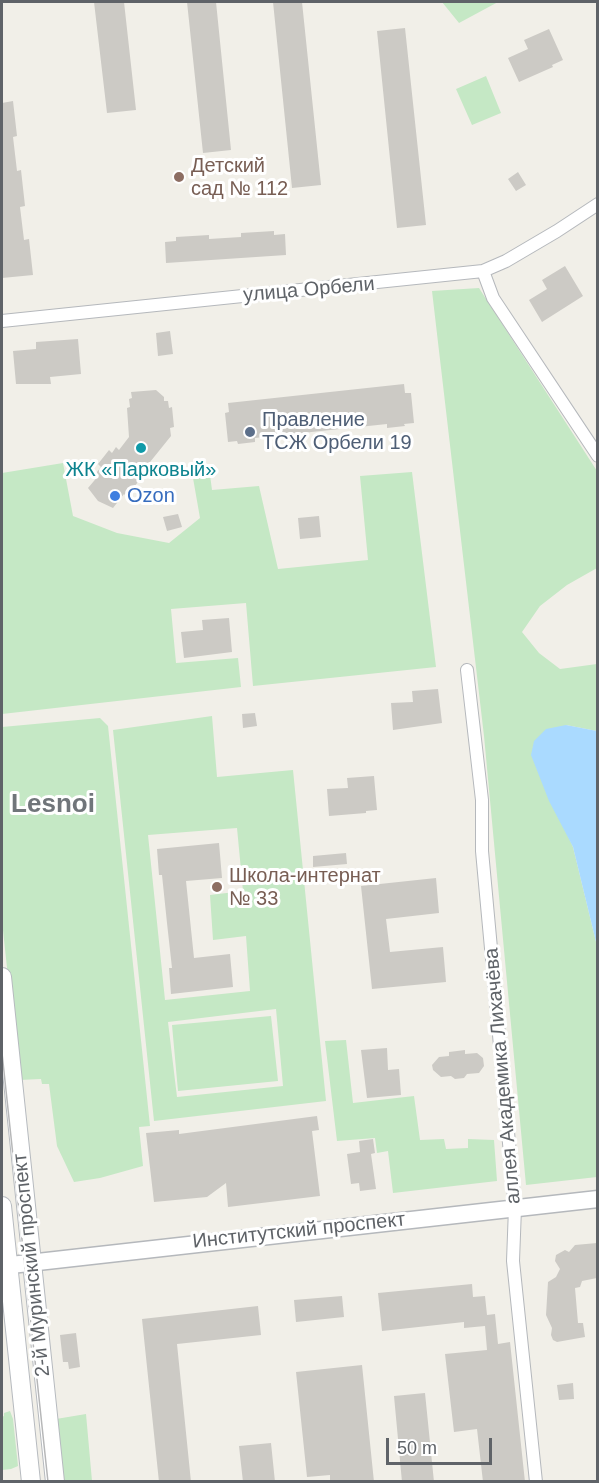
<!DOCTYPE html>
<meta charset="utf-8">
<style>
body{margin:0}
#map{position:relative;width:599px;height:1483px;overflow:hidden;background:#f1efe8;font-family:Arial,sans-serif}
canvas{display:block}
.frame{position:absolute;inset:0;border:3px solid #5f6368;pointer-events:none}
.scale{position:absolute;left:386px;top:1438px;width:106px;height:27px;box-sizing:border-box;border:3px solid #5f6368;border-top:0;padding-left:8px;font-size:18px;line-height:21px;white-space:nowrap;color:#5f6368;-webkit-text-stroke:4px #fff;paint-order:stroke}
</style>
<div id="map">
<canvas width="599" height="1483"></canvas>
<div class="frame"></div>
<div class="scale">50 m</div>
</div>
<script>
const c = document.querySelector('canvas').getContext('2d');
c.lineJoin = 'round';
function paint(path, color) {
  c.fillStyle = color;
  c.fill(path, 'evenodd');
}
function shape(rows) {
  const path = new Path2D();
  for (const r of rows) {
    path.moveTo(r[0], r[1]);
    for (let i = 2; i < r.length; i += 2) path.lineTo(r[i], r[i + 1]);
  }
  return path;
}
function stroke(path, color, width, dash) {
  c.strokeStyle = color;
  c.lineWidth = width;
  c.lineCap = dash ? 'butt' : 'round';
  c.setLineDash(dash || []);
  c.stroke(path);
}
function write(font, color, halo, rows, align = 'center') {
  c.font = font + ' Arial,sans-serif';
  c.lineWidth = 6;
  c.setLineDash([]);
  c.textBaseline = 'middle';
  c.strokeStyle = halo;
  c.fillStyle = color;
  for (const [text, x, y, turn = 0] of rows) {
    c.save();
    c.translate(x, y);
    c.rotate((+turn || 0) * Math.PI / 180);
    c.textAlign = isNaN(turn) ? turn : align;
    if (halo) c.strokeText(text, 0, 0);
    c.fillText(text, 0, 0);
    c.restore();
  }
}
paint(shape([
 [442,2,498,2,459,23],
 [486,76,501,113,472,125,456,89],
 [479,288,597,471,597,568,567,585,540,606,522,632,539,653,560,669,597,664,597,731,566,725,564,827,573,847,597,946,597,1177,526,1185,484,736,432,291],
 [63,463,73,516,117,533,169,543,200,518,193,478,210,475,212,490,259,486,278,569,368,560,360,476,412,472,436,667,253,686,246,603,171,609,176,663,238,658,241,687,2,714,2,473],
 [212,716,217,777,293,770,326,1101,154,1121,113,730],
 [237,828,243,891,210,895,213,940,246,936,250,991,165,1000,148,835],
 [276,1009,283,1086,177,1097,168,1022],
 [100,718,108,726,150,1126,139,1127,143,1166,100,1178,74,1182,57,1146,49,1084,42,1084,41,1079,19,1080,2,921,2,727],
 [271,1016,278,1081,178,1091,172,1025],
 [346,1040,353,1103,414,1096,420,1140,444,1139,446,1149,468,1148,468,1139,494,1140,497,1181,393,1193,388,1151,377,1153,375,1138,337,1141,325,1041],
 [10,1411,13,1419,18,1466,11,1469,2,1470,2,1417,4,1416,4,1413],
 [86,1414,92,1481,63,1481,56,1419]
]), '#c5e8c5');
paint(shape([
 [566,725,597,731,597,946,573,847,549,801,531,755,534,741,546,729]
]), '#aadaff');
paint(shape([
 [94,2,124,2,136,110,107,113],
 [187,2,216,2,231,150,203,153],
 [273,2,302,2,321,185,292,188],
 [405,28,426,225,397,228,377,31],
 [549,29,563,60,552,65,553,67,519,82,508,58,528,49,524,40],
 [13,101,17,136,13,137,17,171,21,170,25,206,20,207,24,240,29,239,33,275,2,278,2,103],
 [518,172,526,185,516,191,508,179],
 [274,231,274,235,285,234,286,255,166,263,165,242,176,241,176,237,209,235,209,239,241,237,241,233],
 [565,266,583,296,542,322,529,300,547,289,542,280],
 [170,331,173,354,158,356,156,333],
 [78,339,81,374,50,377,51,384,16,384,13,351,36,349,36,342],
 [404,384,405,393,411,393,414,423,404,424,405,426,387,428,387,424,255,438,255,442,238,444,237,441,228,442,225,413,229,412,228,403],
 [156,390,164,397,164,401,168,401,169,408,172,407,174,427,170,428,171,436,142,472,145,474,126,496,124,494,113,508,98,501,88,488,99,475,96,473,101,467,98,464,109,450,112,453,116,447,119,450,129,437,127,408,130,407,129,399,132,398,131,392],
 [178,514,182,527,167,531,163,517],
 [319,516,321,537,300,539,298,518],
 [229,618,232,652,184,658,181,632,203,630,202,620],
 [438,689,442,723,393,730,391,703,413,702,412,691],
 [255,713,257,726,243,728,242,714],
 [374,776,377,810,366,811,366,813,329,816,327,789,348,788,347,778],
 [219,843,222,878,186,881,194,958,230,954,233,987,171,994,169,968,172,968,167,923,162,875,159,875,157,849],
 [346,853,347,864,313,867,313,856],
 [436,878,439,913,386,919,390,952,443,947,446,982,372,989,361,886],
 [387,1048,388,1070,399,1069,401,1095,367,1098,361,1050],
 [465,1050,465,1054,477,1053,483,1058,484,1066,479,1073,467,1074,464,1078,455,1079,451,1076,441,1077,433,1070,432,1065,439,1057,449,1056,449,1052],
 [317,1116,319,1130,312,1131,320,1196,228,1207,226,1183,207,1197,154,1202,146,1133,179,1130,179,1134],
 [373,1139,375,1153,371,1154,376,1189,360,1191,359,1183,351,1184,347,1154,360,1152,359,1141],
 [597,1243,597,1278,582,1281,580,1287,575,1288,578,1323,583,1323,585,1337,557,1342,553,1340,551,1335,552,1328,546,1315,548,1282,556,1277,560,1269,555,1261,556,1255,565,1250,569,1252,575,1245],
 [472,1284,473,1297,485,1296,487,1315,495,1314,498,1344,510,1342,525,1482,483,1482,477,1429,454,1432,445,1354,487,1350,485,1326,464,1328,464,1322,382,1331,378,1293],
 [342,1296,344,1317,296,1322,294,1300],
 [258,1306,261,1335,177,1344,191,1482,159,1482,142,1319],
 [76,1333,80,1367,69,1369,68,1362,63,1362,60,1335],
 [362,1365,374,1482,330,1482,330,1475,307,1477,296,1372],
 [573,1383,574,1399,559,1400,557,1385],
 [425,1393,434,1482,402,1482,394,1396],
 [271,1443,275,1482,243,1482,239,1446]
]), '#cccac5');
const minor = shape([
 [483,271,493,298,598,456],
 [2,321,483,271,506,261,557,231,598,204],
 [467,670,482,800,482,851,515,1208,513,1261,536,1482]
]);
const tertiary = shape([
 [2,1266,598,1199]
]);
const secondary = shape([
 [2,977,55,1482],
 [2,1206,31,1482]
]);
stroke(minor, '#b5b8bc', 14);
stroke(tertiary, '#b5b8bc', 19);
stroke(secondary, '#b6babf', 20);
stroke(minor, '#fff', 12);
stroke(tertiary, '#fff', 16);
stroke(secondary, '#fff', 18);
stroke(shape([
 [2,1053,48,1482]
]), '#b6b7b8', 1.5);
for (const [x, y, r, color] of [
 [179,177,6,"#8d6e63"],
 [250,432,6,"#5c6f8a"],
 [141,448,6,"#0f9aa8"],
 [115,496,6,"#3f7fe0"],
 [217,887,6,"#8d6e63"]
]) {
  const dot = new Path2D();
  dot.arc(x, y, r, 0, 2 * Math.PI);
  c.fillStyle = color;
  c.fill(dot);
  stroke(dot, '#fff', 2);
}
write('20px', '#785e54', '#fff', [
 ["Детский",191,166],
 ["сад № 112",191,189],
 ["Школа-интернат",229,876],
 ["№ 33",229,899]
], 'left');
write('20px', '#5f6368', '#fff', [
 ["улица Орбели",309,290,-5],
 ["аллея Академика Лихачёва",503,1076,-95],
 ["Институтский проспект",299,1231,-6],
 ["2-й Муринский проспект",32,1265,-96]
]);
write('20px', '#4e5e75', '#fff', [
 ["Правление",262,420],
 ["ТСЖ Орбели 19",262,443]
], 'left');
write('20px', '#0d838f', '#fff', [
 ["ЖК «Парковый»",141,470]
]);
write('20px', '#366cbe', '#fff', [
 ["Ozon",127,496]
], 'left');
write('bold 26px', '#70757a', '#fff', [
 ["Lesnoi",53,805]
]);
</script>
